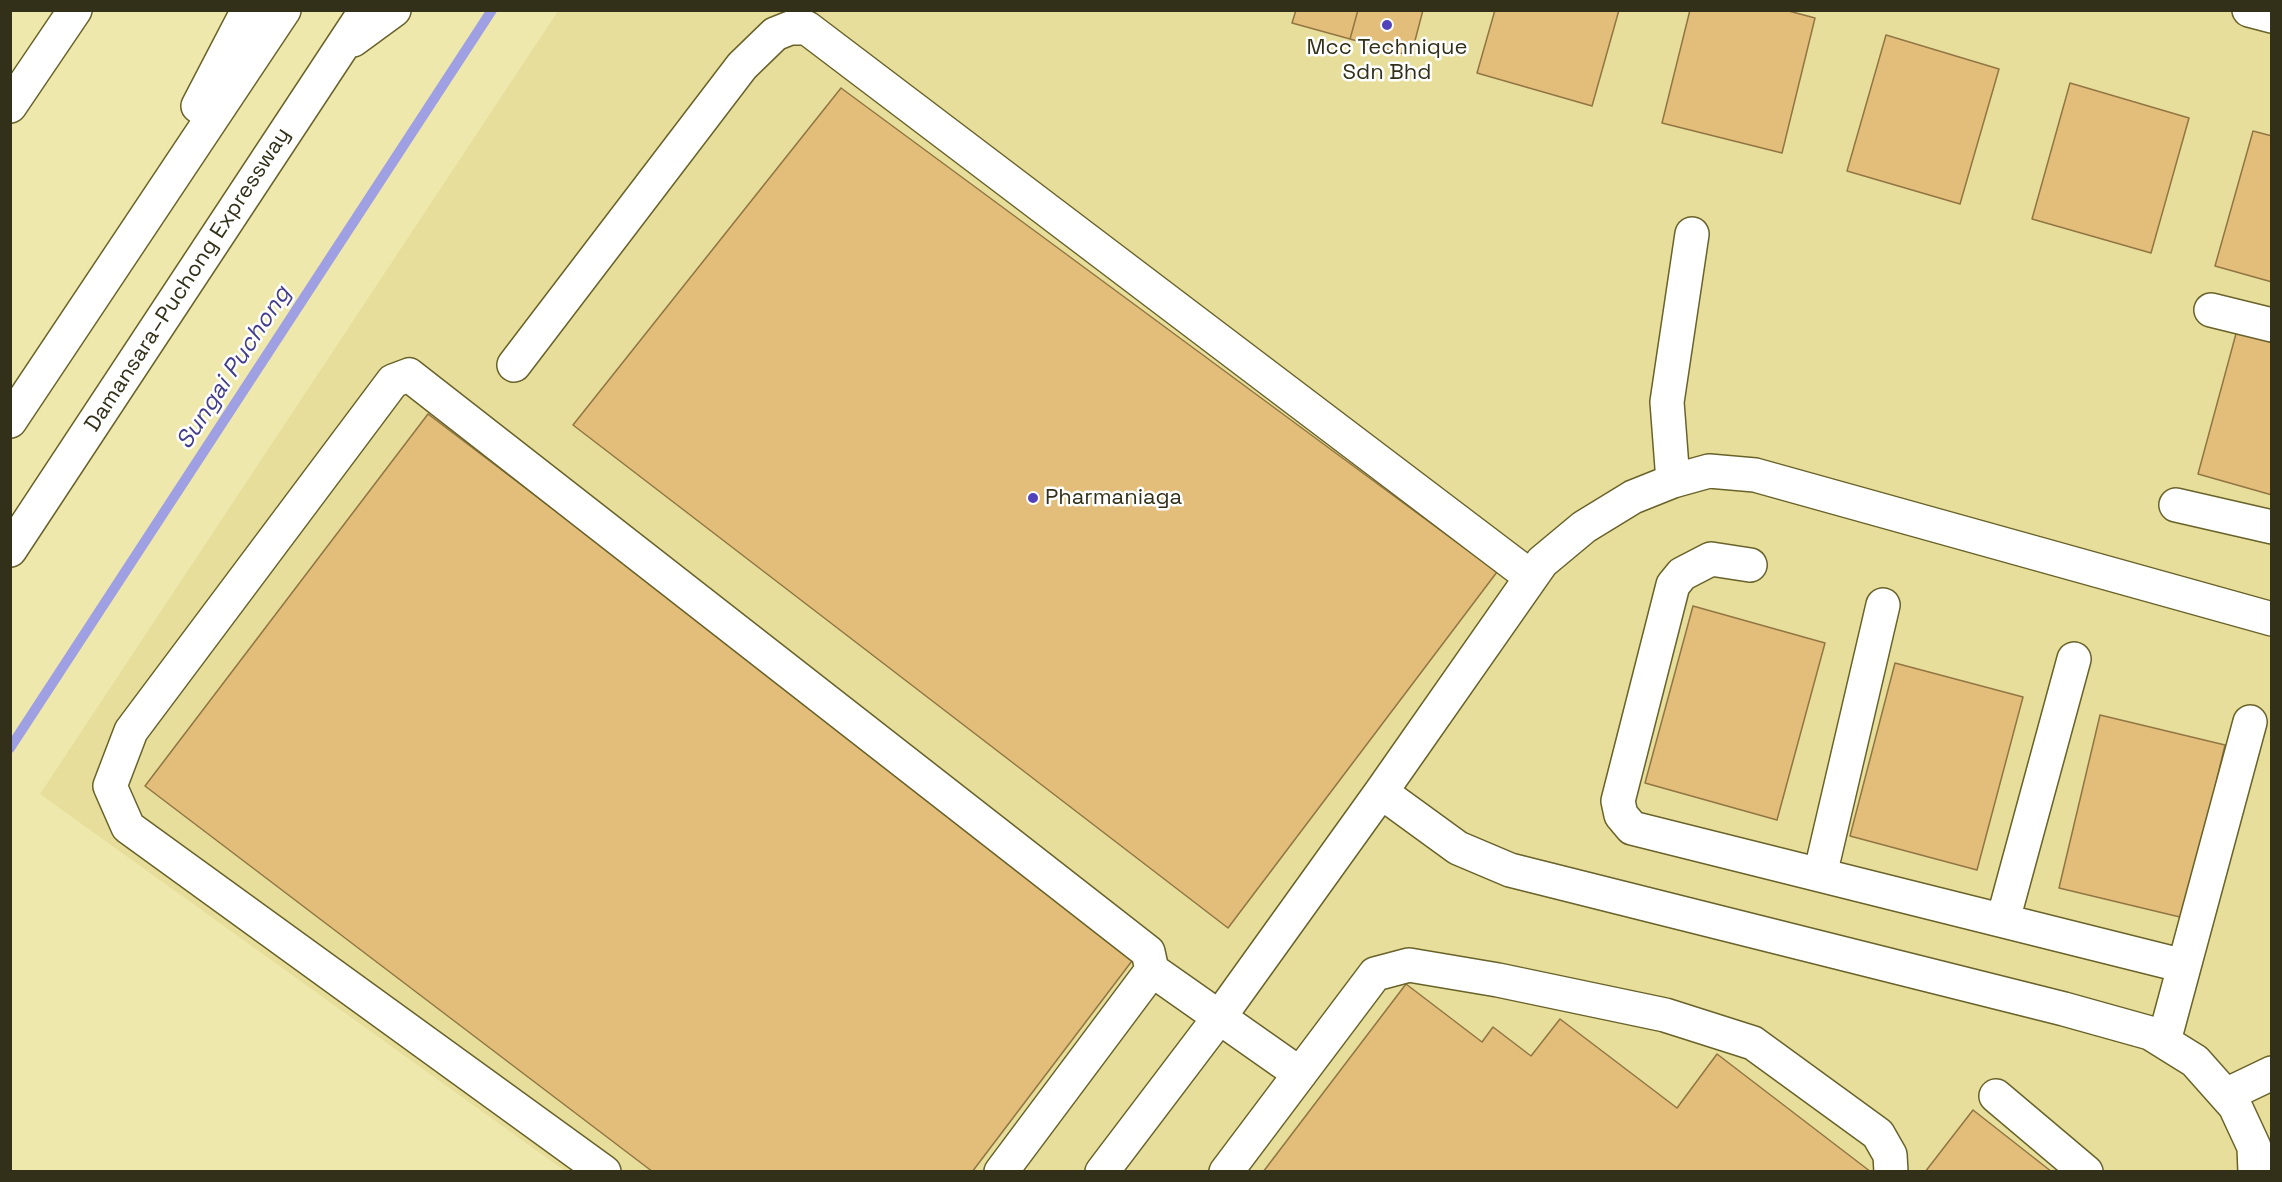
<!DOCTYPE html>
<meta charset="utf-8">
<style>
body{margin:0}
#map{position:relative;width:2282px;height:1182px;overflow:hidden;background:#efe8ad;font-family:"Space Grotesk",sans-serif}
canvas{display:block}
.frame{position:absolute;inset:0;border:12px solid #333019;pointer-events:none}
</style>
<div id="map">
<canvas width="2282" height="1182"></canvas>
<div class="frame"></div>
</div>
<script>
const c = document.querySelector('canvas').getContext('2d');
c.lineJoin = 'round';
function paint(path, color) {
  c.fillStyle = color;
  c.fill(path, 'evenodd');
}
function shape(rows) {
  const path = new Path2D();
  for (const r of rows) {
    path.moveTo(r[0], r[1]);
    for (let i = 2; i < r.length; i += 2) path.lineTo(r[i], r[i + 1]);
  }
  return path;
}
function stroke(path, color, width, dash) {
  c.strokeStyle = color;
  c.lineWidth = width;
  c.lineCap = dash ? 'butt' : 'round';
  c.setLineDash(dash || []);
  c.stroke(path);
}
function write(font, color, halo, rows, align = 'center') {
  c.font = font + ' "Space Grotesk",sans-serif';
  c.lineWidth = 5;
  c.setLineDash([]);
  c.textBaseline = 'middle';
  c.strokeStyle = halo;
  c.fillStyle = color;
  for (const [text, x, y, turn = 0] of rows) {
    c.save();
    c.translate(x, y);
    c.rotate((+turn || 0) * Math.PI / 180);
    c.textAlign = isNaN(turn) ? turn : align;
    if (halo) c.strokeText(text, 0, 0);
    c.fillText(text, 0, 0);
    c.restore();
  }
}
paint(shape([
 [558,11,2271,11,2271,1171,565,1171,40,794]
]), '#e6de9a');
stroke(shape([
 [10,748,492,10]
]), '#9ea0e3', 10);
const building = shape([
 [1296,10,1358,10,1350,39,1292,23,1296,10],
 [1358,10,1423,10,1411,56,1350,39,1358,10],
 [1495,10,1619,10,1592,106,1477,73,1495,10],
 [1690,10,1785,10,1815,18,1782,153,1662,123,1690,10],
 [1886,35,1999,69,1960,204,1847,171,1886,35],
 [2070,83,2189,118,2151,253,2032,219,2070,83],
 [841,88,1497,572,1228,928,573,425,841,88],
 [2253,131,2272,136,2272,282,2215,266,2253,131],
 [2237,330,2272,340,2272,495,2198,474,2237,330],
 [428,414,1138,953,972,1172,653,1172,145,786,428,414],
 [1693,606,1825,643,1777,820,1645,783,1693,606],
 [1895,663,2023,697,1977,870,1850,836,1895,663],
 [2100,715,2225,745,2184,918,2059,888,2100,715],
 [1406,984,1482,1042,1493,1027,1531,1056,1560,1019,1677,1108,1717,1054,1871,1172,1263,1172,1406,984],
 [1973,1110,2052,1172,1925,1172,1973,1110]
]);
paint(building, '#e3be7a');
stroke(building, '#917643', 1.5);
const minor = shape([
 [2249,10,2272,16],
 [10,106,75,10],
 [2211,310,2272,325],
 [514,365,742,66,775,34,790,28,807,28,1531,577],
 [1673,481,1667,402,1692,234],
 [2176,505,2272,527],
 [1750,565,1711,559,1682,574,1673,585,1618,801,1621,815,1632,828,2184,966],
 [1381,792,1458,848,1510,870,2064,1009,2150,1033,2195,1061,2235,1106,2254,1147,2255,1172],
 [1820,875,1883,605],
 [2003,920,2074,659],
 [2164,1041,2250,722],
 [2226,1095,2272,1073],
 [1996,1096,2086,1172],
 [604,1172,128,827,110,786,131,731,393,381,409,375,1148,952,1152,970,1300,1074],
 [1001,1172,1152,970],
 [1102,1172,1218,1019,1381,792,1542,562,1584,527,1633,497,1673,481,1709,471,1755,475,2272,619],
 [1226,1172,1375,974,1409,965,1498,980,1665,1015,1753,1043,1878,1134,1890,1155,1891,1172]
]);
const highway = shape([
 [353,40,394,10],
 [198,106,248,10],
 [10,421,284,10],
 [10,550,366,10]
]);
stroke(minor, '#69622a', 36);
stroke(highway, '#69622a', 36);
stroke(minor, '#fff', 33);
stroke(highway, '#fff', 33);
for (const [x, y, r, color] of [
 [1387,25,6,"#5144bb"],
 [1033,498,6,"#5144bb"]
]) {
  const dot = new Path2D();
  dot.arc(x, y, r, 0, 2 * Math.PI);
  c.fillStyle = color;
  c.fill(dot);
  stroke(dot, '#fff', 2);
}
write('22px', '#333019', '#fff', [
 ["Mcc Technique",1387,48],
 ["Sdn Bhd",1387,73],
 ["Pharmaniaga",1045,498,"left"]
]);
write('22px', '#333019', '#fff', [
 ["Damansara–Puchong Expressway",188,280,-57]
]);
write('italic 24px', '#423d8c', '#fff', [
 ["Sungai Puchong",234,368,-57]
]);
</script>
